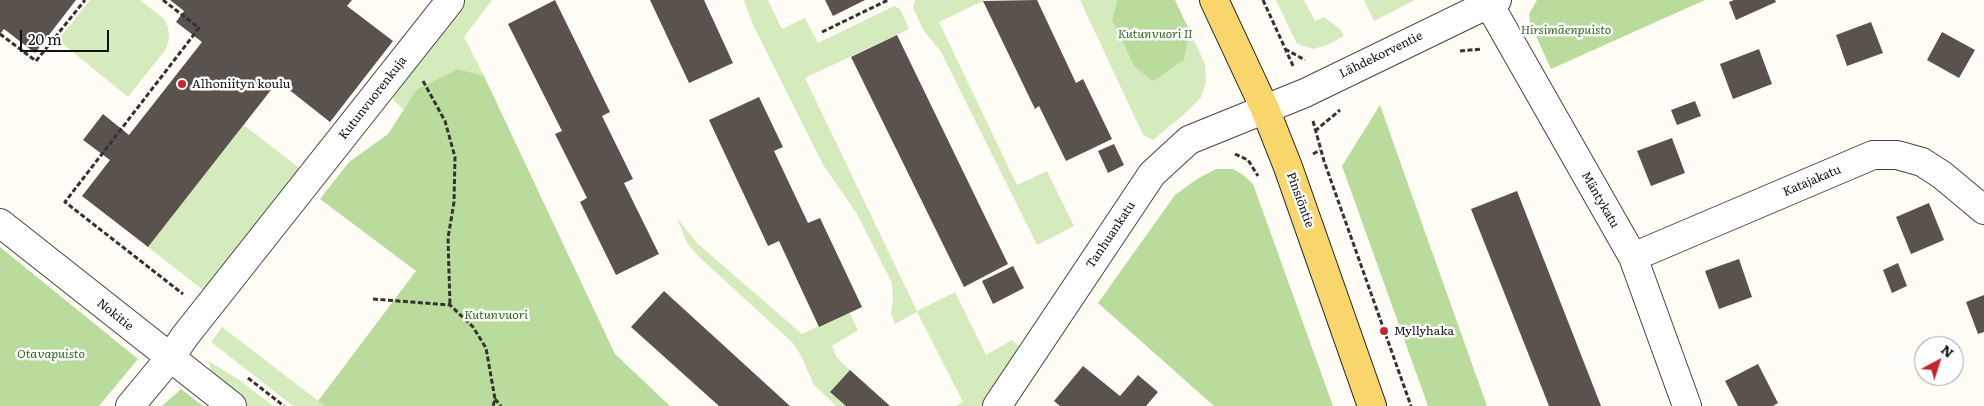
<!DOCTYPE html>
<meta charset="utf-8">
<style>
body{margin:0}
#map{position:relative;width:1984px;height:406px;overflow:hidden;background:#fffdf5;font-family:Literata,serif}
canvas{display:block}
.north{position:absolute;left:1914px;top:336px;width:50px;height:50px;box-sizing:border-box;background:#fff;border:1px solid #a0a0a0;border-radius:50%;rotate:40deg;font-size:14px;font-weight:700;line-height:20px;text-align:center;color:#111}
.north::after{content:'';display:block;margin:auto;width:18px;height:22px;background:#c4262e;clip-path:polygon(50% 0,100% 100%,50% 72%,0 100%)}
.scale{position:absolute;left:20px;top:30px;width:89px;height:22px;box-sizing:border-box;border:2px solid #111;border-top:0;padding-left:6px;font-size:15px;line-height:18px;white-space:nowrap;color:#111;-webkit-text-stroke:4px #fff;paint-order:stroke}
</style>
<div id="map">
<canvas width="1984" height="406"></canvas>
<div class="north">N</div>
<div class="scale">20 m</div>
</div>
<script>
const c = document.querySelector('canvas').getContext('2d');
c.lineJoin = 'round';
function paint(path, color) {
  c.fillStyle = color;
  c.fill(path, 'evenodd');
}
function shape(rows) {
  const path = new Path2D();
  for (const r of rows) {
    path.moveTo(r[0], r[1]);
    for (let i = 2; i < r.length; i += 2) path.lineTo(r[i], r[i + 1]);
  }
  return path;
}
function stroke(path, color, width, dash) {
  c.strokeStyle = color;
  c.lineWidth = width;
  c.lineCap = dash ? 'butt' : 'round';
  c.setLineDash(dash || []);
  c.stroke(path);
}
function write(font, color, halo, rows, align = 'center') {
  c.font = font + ' Literata,serif';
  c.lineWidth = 5;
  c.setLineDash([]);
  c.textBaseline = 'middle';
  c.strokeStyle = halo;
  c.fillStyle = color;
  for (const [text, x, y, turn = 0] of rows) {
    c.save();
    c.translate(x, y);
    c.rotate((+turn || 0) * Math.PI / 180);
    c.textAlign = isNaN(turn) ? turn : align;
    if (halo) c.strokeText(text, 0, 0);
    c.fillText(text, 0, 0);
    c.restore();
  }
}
paint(shape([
 [90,0,140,0,164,19,168,27,169,39,166,49,128,97,58,40],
 [464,0,492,0,464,37,484,76,458,69,417,89,404,110,393,100,396,88],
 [744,0,768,0,782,29,805,18,818,43,894,6,900,9,909,29,805,78,917,311,955,292,986,355,1012,340,1021,348,982,406,956,406,963,402,917,312,895,324,891,313,893,299,892,283,857,214,824,166,810,139,753,25],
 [915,0,985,0,939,22,1017,185,1047,171,1074,226,1037,245,941,52,924,31,913,8],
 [1080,0,1117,0,1112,20,1134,66,1184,60,1190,32,1205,64,1206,83,1201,97,1188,111,1153,140,1143,135],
 [1276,0,1304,0,1315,21,1324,17,1340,29,1344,36,1327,45,1313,49,1297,44],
 [1364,0,1415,0,1374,21],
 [244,125,299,168,203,290,148,247],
 [677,218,697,243,802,334,849,312,858,330,832,346,837,358,850,370,830,392,846,406,836,406,814,385,800,354,792,342,700,258,687,243],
 [222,327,325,406,293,406,211,342],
 [208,361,238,379,273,406,248,406,220,384,211,371]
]), '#d5ebbd');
paint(shape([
 [1117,0,1175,0,1190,32,1184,60,1153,81,1134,66,1112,20],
 [1537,0,1705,0,1551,69,1530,23,1529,14],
 [458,69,484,76,615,354,670,406,325,406,318,401,416,271,320,199,349,162,388,134,417,89],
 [1380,105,1425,232,1487,406,1428,406,1342,166],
 [1216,169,1233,169,1243,175,1253,184,1333,406,1214,406,1098,303,1175,195,1197,179],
 [0,247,138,359,99,406,0,406],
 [181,389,203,406,162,406]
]), '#b9dc9c');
paint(shape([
 [0,0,76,0,35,53,4,29,0,34],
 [170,0,352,0,347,6,393,41,330,122,278,81,148,247,82,196,110,160,83,140,103,114,129,135,202,42,176,22,184,11],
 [555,0,610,112,602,116,633,179,624,183,659,254,616,275,580,202,587,198,555,134,562,131,508,24],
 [650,0,704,0,733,63,689,83],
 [825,0,865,0,833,16],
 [1037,0,1076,83,1083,79,1112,139,1066,161,1039,106,1035,109,983,1],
 [1734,0,1775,0,1776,2,1736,20,1729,2],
 [1871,22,1883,53,1847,66,1836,35],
 [1942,32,1975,50,1959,78,1927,60],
 [897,35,1008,264,964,287,851,57],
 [1759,49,1772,84,1733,99,1720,64],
 [759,97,783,147,774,151,808,223,820,218,862,307,819,327,779,241,768,246,709,120],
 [1695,101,1701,116,1677,125,1671,110],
 [1672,138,1685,173,1651,186,1637,151],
 [1114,144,1124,165,1108,173,1098,151],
 [1517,191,1601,406,1549,406,1471,209],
 [1929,203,1944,240,1911,254,1896,217],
 [1739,259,1752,297,1719,309,1705,271],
 [1898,263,1907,286,1892,293,1883,270],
 [1013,266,1024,288,993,304,982,281],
 [664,291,790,406,719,406,631,327],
 [1984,295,1984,332,1978,334,1966,302],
 [1758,364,1778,403,1773,406,1738,406,1725,381],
 [1083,366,1120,396,1138,375,1158,392,1146,406,1060,406,1054,401],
 [850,370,890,406,846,406,830,392]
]), '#5a524d');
const minor = shape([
 [1489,4,1633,257,1687,406],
 [0,223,232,406],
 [1633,257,1873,155,1897,155,1922,162,1942,175,1984,210],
 [130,406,170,358,185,336,450,1,448,0],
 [997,406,1152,174,1189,140,1305,93,1497,0]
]);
const major = shape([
 [1214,0,1265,109,1288,167,1372,406]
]);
stroke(minor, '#444', 30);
stroke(major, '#222', 30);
stroke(shape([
 [163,0,199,28,65,202,183,294],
 [1263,0,1294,68],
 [822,32,888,0],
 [0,34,36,61,85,0],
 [1285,49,1305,60],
 [1460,51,1482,49],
 [423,81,445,121,455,157,454,202,448,238,450,305],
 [1313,121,1324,161,1411,406],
 [1315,131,1340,110],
 [1235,154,1248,160,1258,176],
 [1313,154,1320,150],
 [373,299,450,305,473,327,486,348,495,399,493,406],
 [248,378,284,406],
 [495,399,501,406]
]), '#333', 3, [5, 2.5]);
stroke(minor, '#fff', 28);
stroke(major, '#f9d66b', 28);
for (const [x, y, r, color] of [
 [182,84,5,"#c4262e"],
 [1384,331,5,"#c4262e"]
]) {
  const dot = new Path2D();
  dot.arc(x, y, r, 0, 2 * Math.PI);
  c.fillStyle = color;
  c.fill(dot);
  stroke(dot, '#fff', 2);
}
write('italic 12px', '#2f6b1f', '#fff', [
 ["Hirsimäenpuisto",1566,30],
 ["Kutunvuori II",1155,34],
 ["Kutunvuori",496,315],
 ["Otavapuisto",51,354]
]);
write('12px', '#111', '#fff', [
 ["Lähdekorventie",1381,55,-26],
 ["Kutunvuorenkuja",373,98,-52],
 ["Katajakatu",1812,181,-23],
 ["Pinsiöntie",1300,200,70],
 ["Mäntykatu",1600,200,60],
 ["Tanhuankatu",1111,235,-56],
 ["Nokitie",115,315,39]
]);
write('12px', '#111', '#fff', [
 ["Alhoniityn koulu",192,84],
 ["Myllyhaka",1394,331]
], 'left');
</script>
